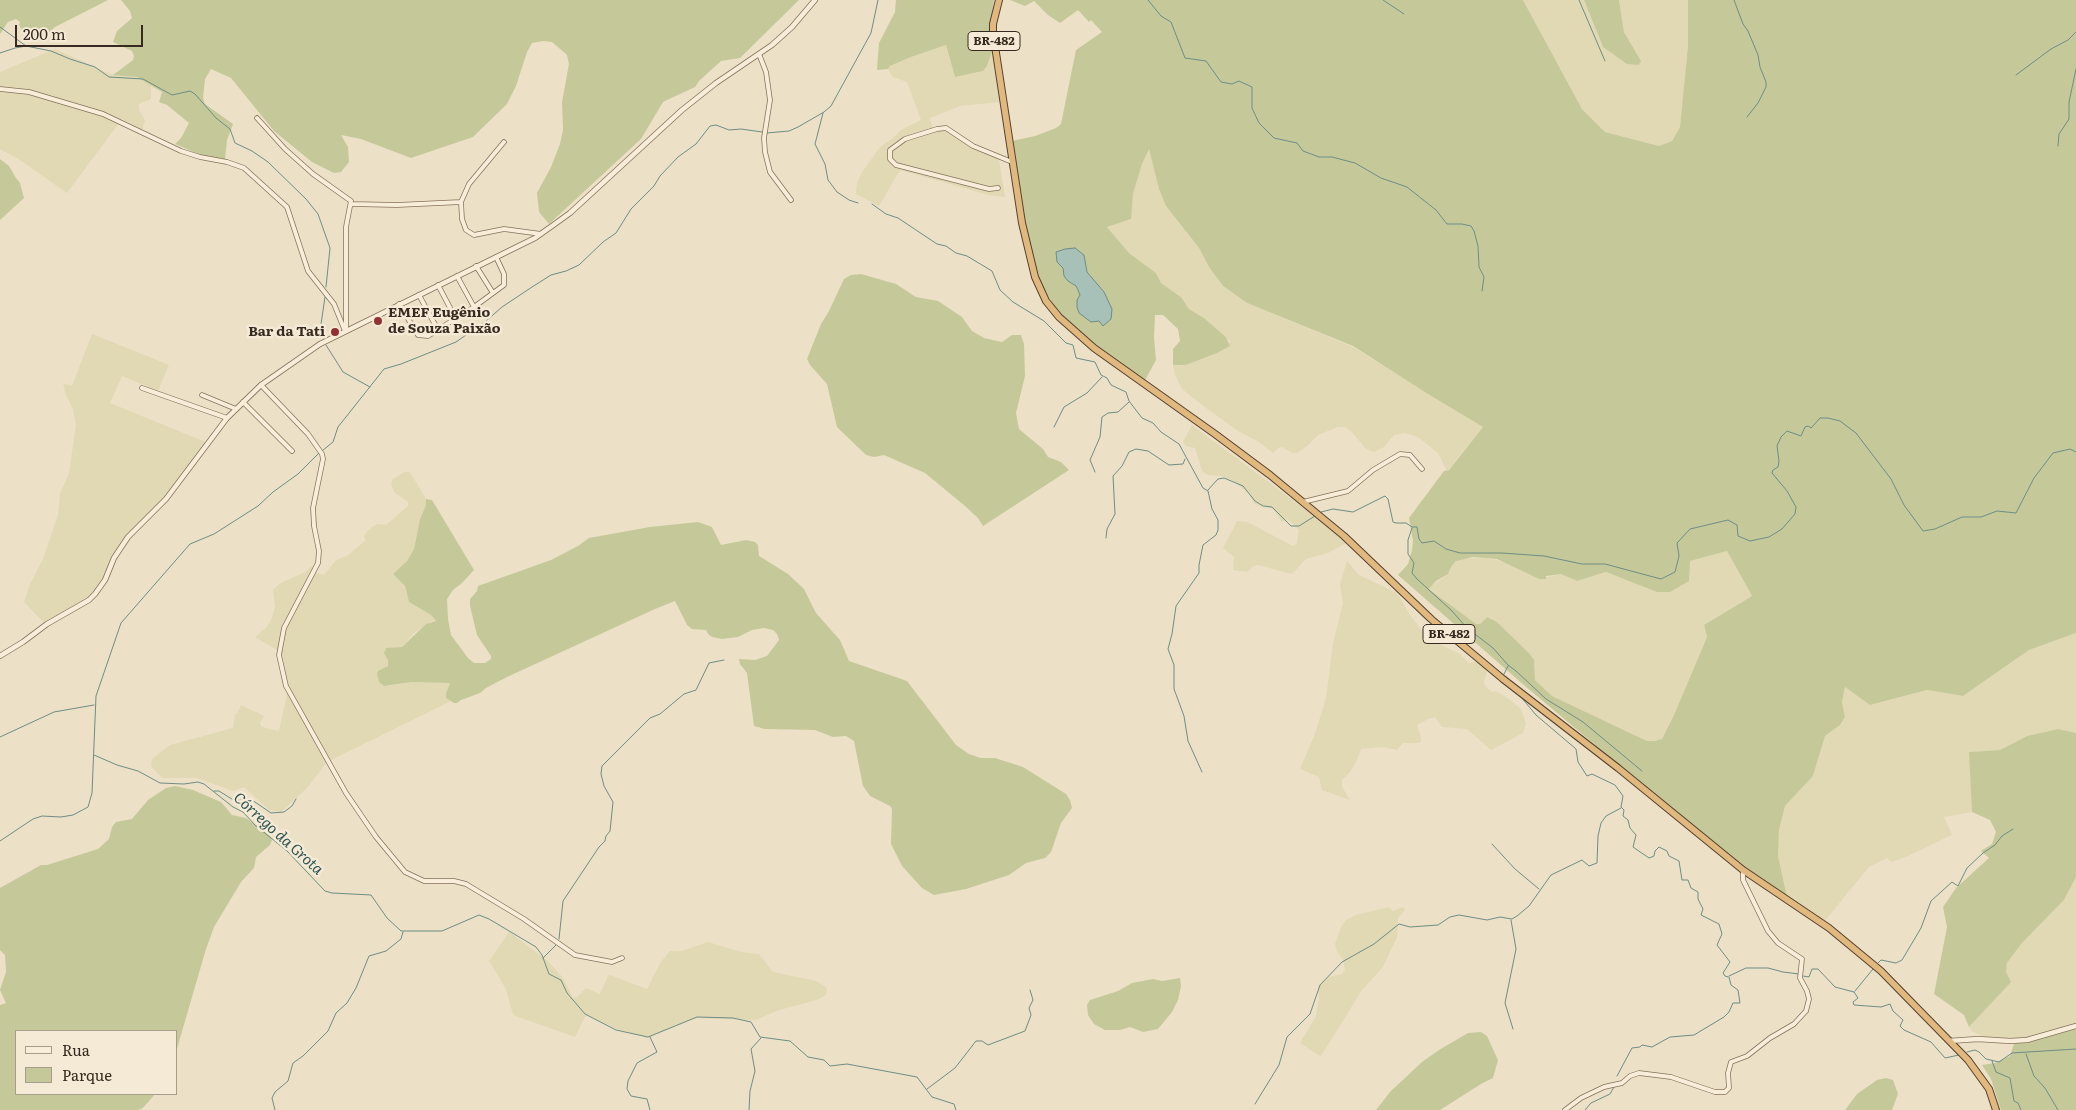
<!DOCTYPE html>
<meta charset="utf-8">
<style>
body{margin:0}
#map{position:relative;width:2076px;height:1110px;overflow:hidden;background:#ece0c6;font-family:Literata,serif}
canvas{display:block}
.legend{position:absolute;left:15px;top:1030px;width:162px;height:65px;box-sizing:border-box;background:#f4ead5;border:1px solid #a89d8d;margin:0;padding:6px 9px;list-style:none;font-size:15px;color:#372a20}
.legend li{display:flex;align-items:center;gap:10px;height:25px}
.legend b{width:25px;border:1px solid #a89d8d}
.scale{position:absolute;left:15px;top:25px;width:128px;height:22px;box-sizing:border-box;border:2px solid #372a20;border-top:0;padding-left:6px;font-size:15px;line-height:18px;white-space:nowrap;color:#372a20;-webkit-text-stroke:4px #f4ead5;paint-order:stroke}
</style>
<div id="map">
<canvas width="2076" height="1110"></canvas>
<ul class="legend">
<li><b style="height:6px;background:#f7edd9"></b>Rua</li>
<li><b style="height:14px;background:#c5c99a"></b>Parque</li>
</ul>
<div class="scale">200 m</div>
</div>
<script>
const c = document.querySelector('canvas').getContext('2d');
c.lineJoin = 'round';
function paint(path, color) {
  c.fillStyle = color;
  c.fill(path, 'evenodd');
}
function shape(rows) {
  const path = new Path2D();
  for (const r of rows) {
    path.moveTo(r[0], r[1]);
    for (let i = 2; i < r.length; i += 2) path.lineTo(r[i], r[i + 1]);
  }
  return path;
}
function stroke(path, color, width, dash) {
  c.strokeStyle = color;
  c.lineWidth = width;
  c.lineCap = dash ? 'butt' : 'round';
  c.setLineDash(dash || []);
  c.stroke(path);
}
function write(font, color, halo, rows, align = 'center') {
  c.font = font + ' Literata,serif';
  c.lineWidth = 5;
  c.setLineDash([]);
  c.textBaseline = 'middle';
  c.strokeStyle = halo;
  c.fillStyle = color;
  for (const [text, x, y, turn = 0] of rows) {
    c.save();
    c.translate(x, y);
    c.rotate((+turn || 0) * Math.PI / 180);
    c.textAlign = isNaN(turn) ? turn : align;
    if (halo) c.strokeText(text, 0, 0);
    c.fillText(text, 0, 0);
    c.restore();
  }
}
paint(shape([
 [1523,0,1584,0,1603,47,1641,61,1624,32,1619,0,1688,0,1688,46,1684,91,1680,127,1672,141,1659,146,1605,132,1582,109],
 [946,45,955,77,983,71,987,66,992,51,1000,102,960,106,930,118,933,130,946,128,999,160,1005,197,989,195,900,170,879,206,856,194,857,183,862,172,880,147,893,138,901,130,921,120,907,82,893,77,888,69,890,66,911,57],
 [55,49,110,74,137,77,151,85,151,99,139,104,139,110,145,120,142,130,122,119,67,193,20,160,0,149,0,72],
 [1149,148,1159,189,1166,206,1199,248,1209,267,1223,286,1247,303,1353,347,1483,427,1447,471,1438,453,1418,437,1405,433,1394,435,1384,447,1374,452,1365,448,1352,432,1345,427,1338,427,1318,435,1307,446,1297,453,1293,453,1282,447,1278,448,1273,453,1259,442,1238,431,1202,405,1182,389,1175,375,1173,365,1186,365,1217,353,1230,342,1226,337,1204,318,1189,309,1180,296,1161,283,1156,273,1129,253,1107,227,1130,219,1133,194,1142,164],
 [92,334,169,365,158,391,122,376,110,403,208,443,182,477,129,539,130,540,118,556,111,574,99,593,78,610,46,625,24,602,30,584,43,559,58,515,60,494,69,473,76,425,73,409,66,395,63,383,72,386],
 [1192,425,1310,513,1348,542,1328,553,1306,559,1292,574,1258,565,1253,566,1247,572,1233,570,1234,557,1223,548,1237,521,1247,522,1293,546,1297,543,1299,530,1288,519,1282,522,1273,509,1254,504,1248,493,1233,481,1222,476,1208,475,1202,471,1195,448,1186,446,1183,442],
 [405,472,409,472,413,477,426,499,426,505,420,519,414,549,407,561,393,574,405,586,409,602,431,615,436,621,430,622,414,633,402,647,395,648,388,660,387,668,379,671,377,674,378,679,387,686,412,682,450,683,446,693,448,699,451,701,327,762,307,788,281,812,269,810,244,787,233,791,197,778,162,778,151,766,152,759,170,745,233,728,235,714,237,714,241,705,264,716,260,723,262,727,279,731,287,694,282,653,255,637,267,627,272,618,275,607,273,590,279,584,305,572,312,566,315,572,324,575,336,560,347,556,366,540,364,537,365,534,372,527,377,524,386,525,408,506,408,502,394,492,391,484,393,479],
 [1727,551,1752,596,1704,625,1707,637,1674,715,1662,739,1655,741,1647,741,1552,696,1535,680,1534,661,1529,653,1497,622,1487,617,1480,624,1475,624,1429,588,1447,575,1451,567,1459,559,1485,558,1502,561,1539,579,1561,574,1577,581,1606,572,1657,592,1690,561],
 [1347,561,1359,575,1397,593,1410,615,1425,634,1443,646,1460,654,1469,663,1475,662,1485,667,1487,671,1484,682,1485,686,1492,692,1496,691,1509,699,1521,709,1526,723,1523,733,1491,750,1467,729,1442,727,1435,717,1426,720,1417,725,1421,738,1421,742,1419,743,1403,743,1397,750,1382,747,1361,749,1357,760,1350,772,1342,780,1342,787,1350,800,1322,790,1319,777,1300,769,1315,734,1326,698,1333,643,1343,603,1340,584],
 [2076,633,2076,733,2058,729,2027,736,2000,750,1970,752,1972,812,1944,817,1952,835,1908,856,1892,862,1887,858,1869,867,1823,923,1787,897,1778,856,1779,830,1785,806,1813,776,1825,736,1840,725,1845,717,1842,702,1845,687,1871,705,1927,690,1963,696,2029,650],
 [2076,877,2076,1025,2040,1037,2014,1044,1990,1039,1973,1032,1969,1027,2010,982,2006,972,2007,963,2022,943,2064,900],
 [1389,907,1393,911,1403,907,1405,910,1398,918,1397,937,1383,967,1362,990,1321,1056,1318,1055,1300,1043,1316,1016,1319,998,1318,986,1329,977,1342,974,1345,970,1343,960,1337,951,1335,944,1341,927,1346,920,1356,915],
 [509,932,548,961,563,978,573,998,577,997,586,988,600,994,608,976,610,975,647,989,660,963,670,951,682,951,708,942,741,952,759,954,773,972,816,981,826,987,827,991,826,995,817,1000,779,1010,755,1020,696,1018,648,1038,619,1030,586,1015,575,1037,513,1015,506,989,489,961]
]), '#e1d9b4');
paint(shape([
 [0,0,108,0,55,27,44,37,35,38,22,30,19,25,20,22,16,19,8,22,0,34],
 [121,0,799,0,740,58,721,61,699,81,695,87,663,102,641,139,549,224,539,212,537,193,551,167,560,144,563,130,562,102,569,64,567,55,552,42,543,41,532,43,527,52,516,86,507,104,473,137,411,158,361,139,341,135,348,147,349,162,341,172,334,173,312,162,274,131,231,78,211,69,205,79,203,98,205,104,233,124,227,140,225,160,203,156,175,144,181,138,189,123,167,105,159,102,162,92,137,77,113,75,133,60,134,56,132,51,113,42,117,31,132,18,130,11],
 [896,0,994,0,989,30,992,51,987,66,983,71,955,77,946,45,911,57,890,66,888,69,877,70,879,43,895,12],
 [1010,0,1523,0,1582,109,1605,132,1659,146,1672,141,1680,127,1688,46,1688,0,2076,0,2076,633,2029,650,1963,696,1927,690,1870,705,1845,687,1842,702,1845,717,1840,725,1825,736,1813,776,1785,806,1779,830,1778,856,1787,897,1725,854,1525,686,1398,575,1408,564,1412,550,1413,541,1409,518,1444,471,1449,470,1483,427,1428,394,1353,346,1247,303,1223,286,1209,267,1199,248,1166,206,1159,189,1149,149,1142,164,1133,194,1131,219,1107,227,1129,253,1156,273,1161,283,1181,297,1189,309,1204,318,1226,337,1230,346,1217,353,1186,365,1173,365,1173,349,1180,341,1178,329,1163,315,1155,315,1154,338,1156,360,1144,382,1078,332,1056,310,1037,275,1030,251,1012,141,1035,136,1056,128,1061,124,1076,50,1102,32,1091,20,1089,22,1078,10,1060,23,1048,15,1034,1,1025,6],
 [1727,551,1752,596,1704,625,1707,637,1674,715,1662,739,1655,741,1647,741,1552,696,1535,680,1534,660,1529,653,1497,622,1487,617,1480,624,1476,624,1429,589,1436,581,1448,574,1451,567,1456,561,1473,557,1497,559,1539,579,1546,579,1546,576,1561,574,1577,581,1606,572,1657,592,1670,592,1689,581,1690,561],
 [1584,0,1619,0,1624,32,1641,61,1639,65,1627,64,1603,47],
 [0,159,9,166,16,178,20,183,24,198,0,220],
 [861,274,896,284,916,297,938,301,962,317,972,331,984,338,1002,342,1012,335,1021,335,1024,344,1025,376,1016,413,1019,429,1043,449,1048,457,1061,462,1069,470,983,526,978,518,965,506,925,473,884,455,874,457,866,455,837,427,827,384,810,365,807,359,821,324,829,311,844,279,851,275],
 [426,499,432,500,474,570,462,583,453,590,447,599,448,619,451,635,468,658,474,663,485,663,491,659,491,656,477,635,470,606,470,599,477,591,478,586,551,560,578,546,589,538,650,527,698,522,712,527,721,545,746,540,755,542,758,545,759,556,788,574,804,589,816,613,840,640,849,661,907,681,956,745,969,754,981,758,995,758,1023,767,1066,794,1070,800,1072,808,1061,823,1051,852,1045,858,1026,863,1009,875,966,889,934,895,922,888,902,866,891,844,892,809,890,806,870,796,863,786,854,741,846,736,833,737,815,730,765,729,754,726,747,673,740,664,739,659,755,660,767,656,779,640,777,634,773,630,764,628,752,630,738,637,722,639,712,637,708,634,706,630,692,629,687,625,675,601,655,609,507,677,486,688,480,693,461,700,457,703,454,703,446,698,446,693,450,683,412,682,384,686,379,682,377,674,378,671,388,666,388,660,384,653,386,648,402,647,426,624,436,621,431,615,409,602,405,586,393,574,407,561,414,549,420,519,426,505],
 [2058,729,2076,733,2076,877,2064,900,2022,943,2007,963,2006,972,2011,982,1969,1027,1964,1015,1934,994,1947,927,1943,907,1956,888,1989,858,1981,851,1992,844,1996,832,1990,820,1972,812,1969,752,2000,750,2027,736],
 [175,786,193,790,221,802,232,815,246,818,270,836,272,840,270,845,256,857,254,868,241,882,214,927,206,949,176,1052,176,1031,16,1031,16,1094,155,1094,143,1108,138,1110,0,1110,0,1005,6,1003,0,990,6,972,5,955,0,950,0,888,41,865,47,865,98,849,109,839,112,827,116,822,132,819,148,800,166,788],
 [1180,978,1181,986,1178,1000,1172,1012,1158,1029,1143,1032,1130,1027,1120,1030,1105,1030,1094,1024,1088,1015,1087,1005,1090,1000,1118,991,1132,983,1153,979,1162,981],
 [2076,1025,2076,1110,2001,1110,1991,1079,1982,1065,1995,1063,2010,1056,2014,1044,2040,1037],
 [1481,1032,1487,1036,1498,1060,1493,1078,1481,1084,1440,1110,1376,1110,1390,1092,1422,1062,1439,1050,1468,1033],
 [1886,1078,1893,1080,1898,1094,1892,1110,1845,1110,1857,1094,1877,1080]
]), '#c5c99a');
const water = shape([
 [1075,248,1084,255,1087,272,1104,292,1112,309,1111,319,1103,326,1099,321,1091,322,1079,313,1077,307,1077,300,1080,295,1078,290,1076,286,1068,281,1064,276,1063,268,1057,262,1056,252,1065,249,1075,248]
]);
paint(water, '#a7c0b8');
stroke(water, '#6e8d85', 1);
stroke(shape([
 [1148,0,1161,16,1171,22,1185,58,1206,61,1221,82,1232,84,1239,81,1252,87,1252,108,1259,123,1274,138,1297,143,1303,151,1319,157,1332,157,1355,163,1381,178,1407,187,1436,210,1447,224,1462,224,1471,226,1474,231,1478,246,1479,267,1484,277,1482,291],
 [1383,0,1404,14],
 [1579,0,1605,61],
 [1734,0,1743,24,1748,31,1758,55,1760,67,1766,82,1766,87,1758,103,1747,117],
 [0,27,26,46],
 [0,53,15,48,26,46,51,51,70,59,95,67,109,77,143,79,172,95,190,91,195,94,216,118,230,129,235,143,252,151,268,162,306,199,318,214,330,248,326,287],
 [2016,75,2051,49,2068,40,2076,32],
 [823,113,815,144,825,164,828,180,837,192,849,200,858,203],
 [767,133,789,131,798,127,824,112,831,106,871,33,878,0],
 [2058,146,2059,134,2069,119,2069,102,2076,69],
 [872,204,886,214,898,218,937,244,946,246,956,253,967,256,992,271,1000,290,1013,302,1044,321,1066,343,1073,345,1076,358,1095,362,1101,375,1107,378,1111,385,1126,392,1129,401,1142,418,1153,423,1161,432,1179,444,1203,488,1208,491],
 [324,339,321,324,325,297],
 [326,345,343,372,370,387],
 [1054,427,1064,407,1087,393,1102,377],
 [322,451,333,442,338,427,384,369,401,364,456,342,486,321,502,307,532,287,551,275,566,271,579,265,603,242,616,233,631,209,654,186,660,176,678,157,696,144,710,126,716,125,729,130,741,129,762,132],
 [1095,472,1090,460,1100,437,1102,417,1108,413,1118,412,1129,402],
 [1208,490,1218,479,1224,478,1243,486,1255,501,1263,506,1272,507,1291,526,1299,526,1315,516],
 [1321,512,1333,509,1353,512,1385,496,1388,499,1393,522,1396,523,1406,523,1412,527,1417,527,1419,539,1422,543,1434,541,1446,549,1460,553,1502,553,1544,556,1582,564,1605,564,1661,579,1675,572,1679,556,1677,543,1690,529,1728,520,1737,525,1738,536,1750,541,1769,537,1782,529,1795,514,1796,507,1787,491,1772,473,1773,470,1778,467,1779,461,1777,446,1781,437,1787,431,1801,436,1805,427,1808,426,1811,428,1820,418,1828,418,1840,421,1856,433,1891,479,1904,505,1923,531,1935,529,1962,517,1981,517,1997,511,2016,513,2034,478,2053,453,2070,449,2076,452],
 [1412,528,1408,540,1408,554,1414,563,1412,573,1417,579,1451,610,1467,628,1493,648,1508,665,1516,671,1546,699,1583,722,1642,771],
 [1106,538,1107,529,1115,514,1113,476,1122,466,1129,452,1136,449,1148,451,1169,465,1183,464,1185,459],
 [1503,676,1508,666],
 [1521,697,1536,715,1576,749,1578,762,1587,776,1592,774,1615,785,1623,796,1621,807,1624,810,1623,816,1628,820,1630,828,1636,835,1633,847,1649,858,1654,856,1655,851,1659,847,1667,851,1669,856,1679,861,1682,880,1688,880,1691,888,1698,892,1698,899,1703,909,1701,915,1719,924,1722,934,1717,945,1730,962,1723,973,1725,976,1728,977],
 [0,737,54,712,94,705],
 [94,755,117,765,138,771,160,783,184,784,198,782,204,784,233,807,243,812,255,825,287,851,325,891,332,893,371,895,387,918,401,931,442,931,479,915,489,919,536,947,542,955,549,974,561,980,567,993,585,1014,616,1030,648,1037,697,1017,733,1018,751,1022,760,1037,790,1041,808,1057,824,1060,830,1066,847,1064,917,1077,932,1097,954,1104,956,1110],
 [1202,772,1188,741,1184,716,1174,689,1174,665,1168,649,1172,634,1176,606,1199,573,1199,565,1203,545,1216,535,1218,530,1218,520,1212,509,1208,491],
 [214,791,219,791,235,801,248,799,255,802,271,813,284,812,292,806,296,799],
 [0,841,33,819,42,816,61,817,73,815,88,807,92,793,96,696,121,623,190,544,214,534,258,506,273,492,298,474,319,453],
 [1492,844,1515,869,1539,889],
 [1511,920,1516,949,1505,1003,1513,1029],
 [559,939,563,901,599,847,605,841,606,836,610,831,613,802,604,786,601,774,602,766,650,718,660,714,684,694,696,690,709,663,724,660],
 [543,958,557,944],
 [1878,963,1881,960,1896,963,1902,960,1921,928,1931,901,1952,882,1958,886,1967,868,1983,853,1995,845,2002,836,2013,829],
 [1729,976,1746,968,1768,968,1783,972,1799,974],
 [1803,976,1809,977,1812,969,1818,969,1835,987,1854,992],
 [1855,991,1873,969],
 [1854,992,1858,998,1853,1002,1854,1005,1881,1007,1890,1004,1893,1011,1903,1020,1900,1026,1904,1030,1931,1042,1945,1058,1959,1055],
 [1967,1052,1975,1050,1979,1052,1986,1059,1999,1062,2012,1053,2076,1049],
 [2026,1054,2034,1076,2045,1088,2058,1110],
 [1992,1061,1996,1072,2010,1078,2014,1101,2018,1103,2021,1110],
 [1617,1076,1632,1048,1640,1047,1642,1045,1652,1047,1670,1037,1694,1035,1724,1017,1729,1012,1733,1003,1740,1003,1738,990,1731,985,1729,977],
 [927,1089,955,1068,976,1041,982,1041,988,1045,1025,1031,1031,1015,1029,1008,1033,1000,1030,990],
 [1255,1104,1279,1065,1287,1037,1310,1014,1320,985,1342,962,1374,944,1399,924,1410,927,1438,925,1450,917,1459,915,1487,920,1500,917,1512,919,1517,916,1529,906,1551,875,1582,860,1589,866,1597,863,1598,836,1601,823,1606,816,1621,808],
 [275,1110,272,1098,275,1092,288,1081,293,1063,303,1056,328,1031,336,1013,347,1003,356,988,369,956,386,951,401,939,403,932],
 [650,1110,647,1099,631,1096,627,1089,628,1081,637,1063,657,1052,650,1037],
 [749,1110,750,1091,755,1071,751,1049,761,1038],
 [1585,1110,1591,1103,1610,1094,1614,1087]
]), '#6e8d85', 1);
const minor = shape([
 [759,54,766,72,770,100,764,138,765,152,770,172,791,200],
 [0,89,29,92,103,114,181,151,200,157,227,162,244,168,287,207,308,271,334,304,345,331],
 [257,118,285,149,313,174,351,201,346,227,346,330],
 [504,142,469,184,461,202,462,219,466,230,474,235,504,229,541,234],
 [998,188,989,189,896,165,890,159,890,150,905,139,937,129,946,128,973,146,1012,162],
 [352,204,397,205,461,202],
 [476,266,493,293],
 [457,276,474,307],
 [438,285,456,319],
 [419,295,438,330],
 [399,304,418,335,428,336,474,307,504,285,504,274,496,257],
 [261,385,308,434,322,454,323,459,313,508,314,526,319,551,318,563,284,628,279,655,286,686,346,793,376,837,405,872,424,881,454,881,466,884,524,919,575,955,612,962,622,958],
 [142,388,227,418],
 [202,395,236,409],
 [243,402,292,451],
 [1303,502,1348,491,1373,470,1400,454,1410,455,1422,469],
 [1565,1110,1581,1098,1604,1087,1622,1083,1630,1076,1639,1073,1671,1077,1715,1092,1725,1092,1729,1088,1728,1073,1731,1062,1747,1056,1770,1038,1794,1024,1806,1011,1809,999,1807,991,1800,978,1802,959,1778,943,1768,931,1743,880,1743,870]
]);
const tertiary = shape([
 [0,656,23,642,47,624,89,600,95,594,105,580,114,558,128,537,166,499,227,418,261,385,320,344,535,238,552,226,570,213,682,110,716,83,772,45,792,27,815,0],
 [1949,1041,1978,1039,2010,1041,2027,1040,2076,1026]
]);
const trunk = shape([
 [999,0,993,24,993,33,1022,223,1035,277,1046,301,1059,317,1094,348,1215,434,1270,475,1344,536,1431,619,1503,679,1618,768,1743,870,1829,928,1881,971,1968,1060,1989,1089,1996,1110]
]);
stroke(minor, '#86725d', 5.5);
stroke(tertiary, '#86725d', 6);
stroke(trunk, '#544031', 8);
stroke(minor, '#f7edd9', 4);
stroke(tertiary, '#f7edd9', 4.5);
stroke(trunk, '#e1b87e', 6);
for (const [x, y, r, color] of [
 [378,321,5,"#923033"],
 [335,332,5,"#923033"]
]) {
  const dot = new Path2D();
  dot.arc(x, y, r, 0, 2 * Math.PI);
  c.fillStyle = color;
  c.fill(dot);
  stroke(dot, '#f4ead5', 2);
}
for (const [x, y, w] of [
 [994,41,52],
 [1449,634,52]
]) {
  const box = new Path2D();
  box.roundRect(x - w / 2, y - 9.5, w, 19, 4);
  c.fillStyle = '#f4ead5';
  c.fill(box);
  stroke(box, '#372a20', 1);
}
write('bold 12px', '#372a20', null, [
 ["BR-482",994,41],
 ["BR-482",1449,634]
]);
write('bold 14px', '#372a20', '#f4ead5', [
 ["EMEF Eugênio",388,313],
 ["de Souza Paixão",388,329],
 ["Bar da Tati",325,332,"right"]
], 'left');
write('italic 15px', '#305653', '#f4ead5', [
 ["Córrego da Grota",278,834,42]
]);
</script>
